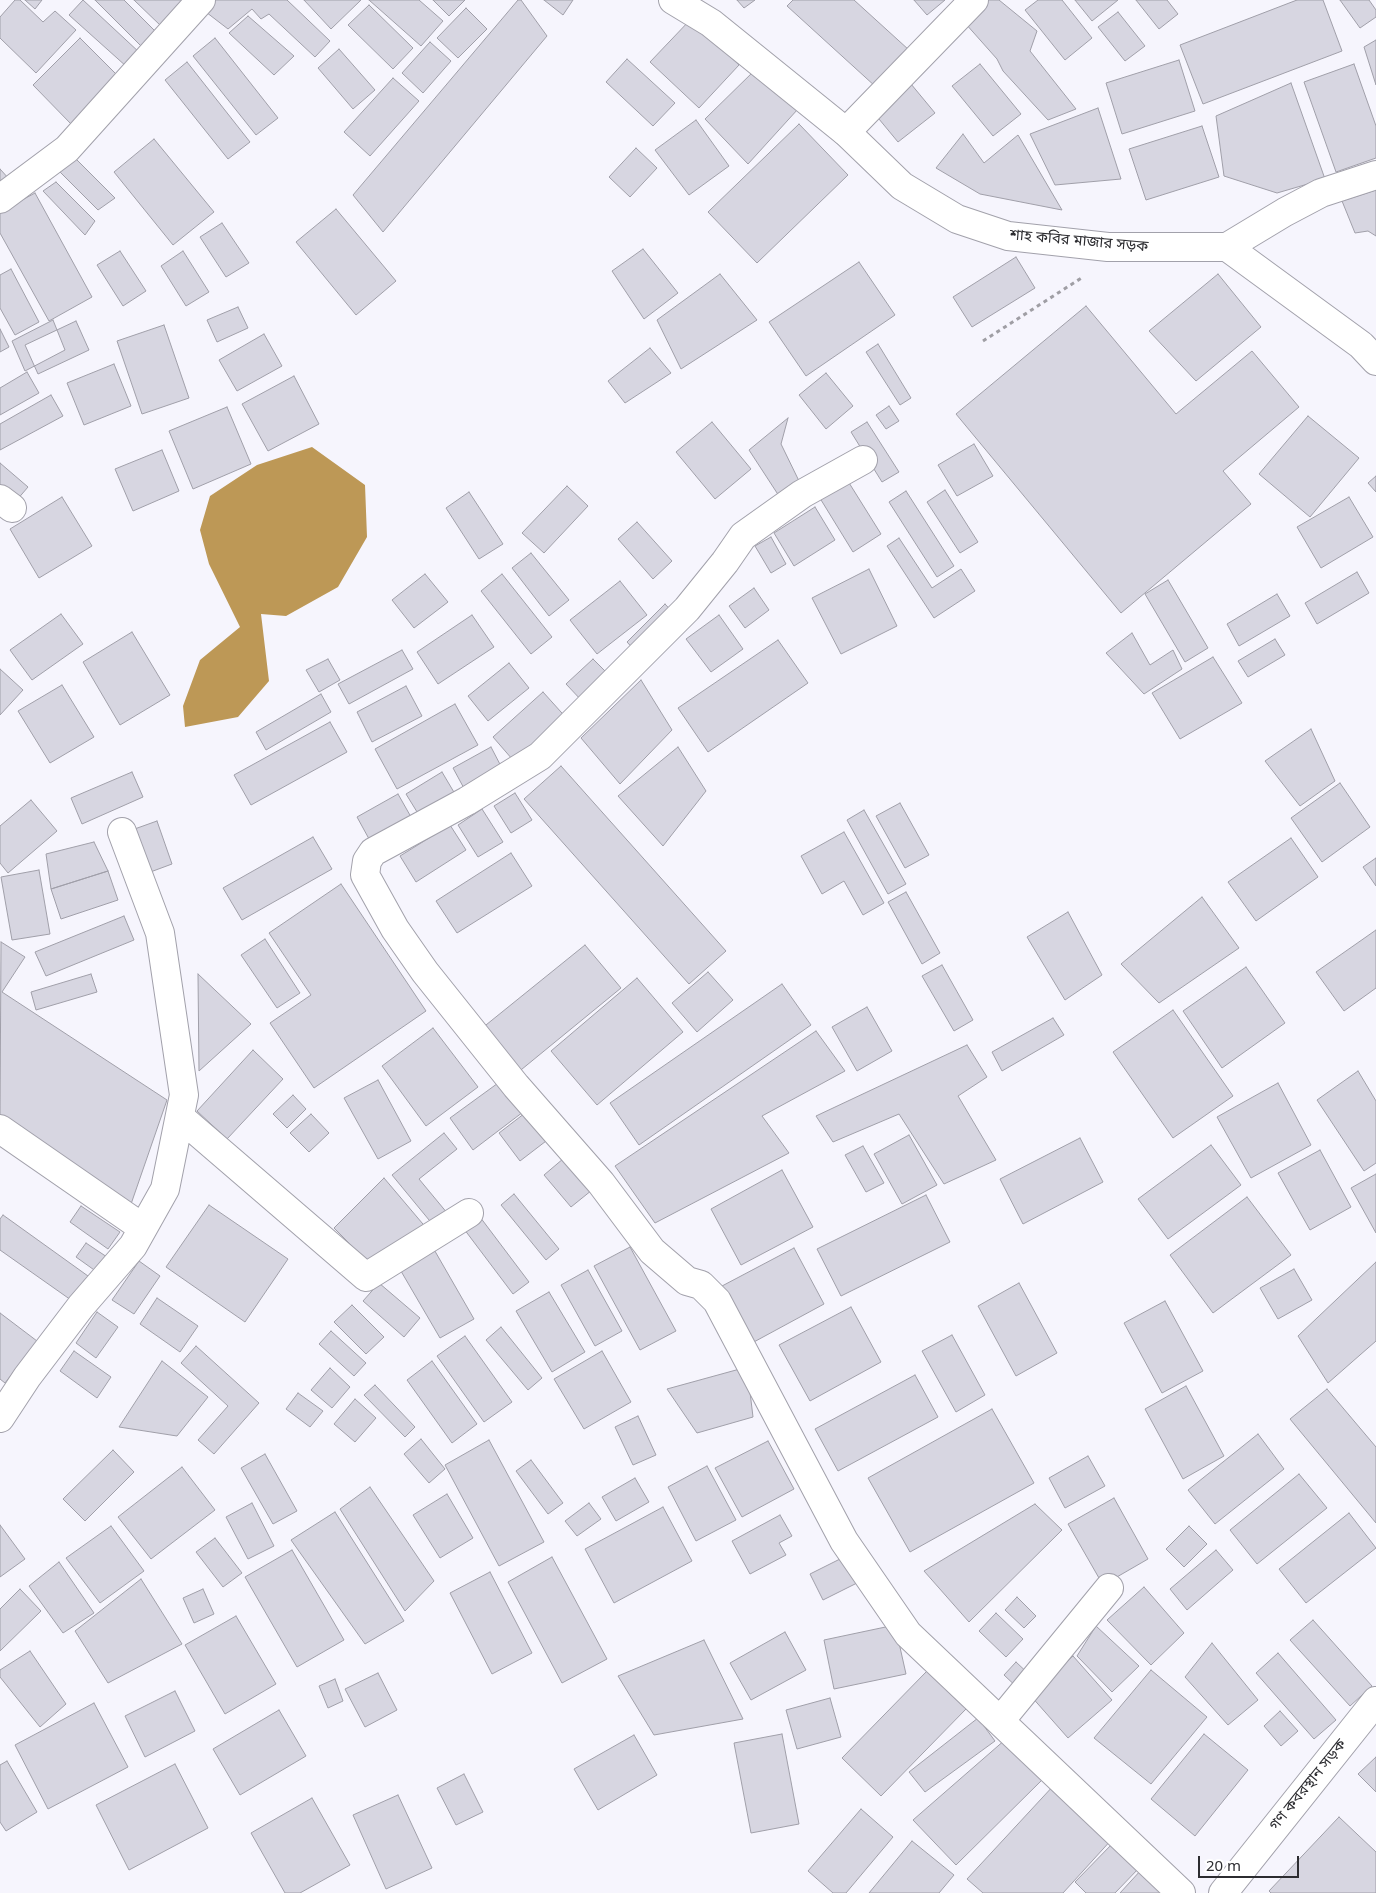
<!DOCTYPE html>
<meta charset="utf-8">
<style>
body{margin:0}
#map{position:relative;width:1376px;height:1893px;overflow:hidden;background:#f6f5fd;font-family:"Noto Sans",sans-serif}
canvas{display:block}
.scale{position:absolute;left:1198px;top:1856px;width:101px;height:22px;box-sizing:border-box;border:2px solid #2c2c30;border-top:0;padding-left:6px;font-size:15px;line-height:18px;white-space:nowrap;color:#2c2c30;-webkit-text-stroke:4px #fff;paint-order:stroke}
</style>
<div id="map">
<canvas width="1376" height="1893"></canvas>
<div class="scale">20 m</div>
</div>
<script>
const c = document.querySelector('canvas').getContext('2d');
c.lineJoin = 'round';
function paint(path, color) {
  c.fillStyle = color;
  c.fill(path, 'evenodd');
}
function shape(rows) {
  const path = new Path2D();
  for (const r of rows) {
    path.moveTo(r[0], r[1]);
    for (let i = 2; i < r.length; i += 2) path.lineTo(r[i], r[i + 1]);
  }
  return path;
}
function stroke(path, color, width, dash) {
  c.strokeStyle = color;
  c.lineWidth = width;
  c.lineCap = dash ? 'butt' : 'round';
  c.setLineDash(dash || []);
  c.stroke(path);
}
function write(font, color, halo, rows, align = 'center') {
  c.font = font + ' "Noto Sans","Noto Sans Bengali",sans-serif';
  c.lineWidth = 5;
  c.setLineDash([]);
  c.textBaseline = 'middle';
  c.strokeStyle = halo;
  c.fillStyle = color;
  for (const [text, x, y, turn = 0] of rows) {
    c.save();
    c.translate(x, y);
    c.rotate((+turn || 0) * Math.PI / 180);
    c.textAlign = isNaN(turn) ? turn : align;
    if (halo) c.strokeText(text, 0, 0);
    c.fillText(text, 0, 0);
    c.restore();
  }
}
paint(shape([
 [312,447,365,485,367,537,338,587,286,616,261,614,269,681,238,717,185,727,183,706,200,660,240,627,209,564,200,530,210,496,257,465]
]), '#bd9856');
const building = shape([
 [15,0,20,0,43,22,55,11,76,30,36,73,0,38,0,17,15,0],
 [25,0,42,0,35,9,25,0],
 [83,0,140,53,127,67,69,15,83,0],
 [95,0,124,0,158,34,143,48,95,0],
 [134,0,187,0,161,26,134,0],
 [213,0,287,0,330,41,315,57,269,14,261,19,252,9,228,29,202,9,213,0],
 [304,0,361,0,331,29,304,0],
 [369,0,419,0,443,21,421,46,369,0],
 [433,0,465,0,449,16,433,0],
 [518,0,521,0,547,36,383,232,353,195,518,0],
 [544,0,573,0,563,15,544,0],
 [737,0,755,0,744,8,737,0],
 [793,0,854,0,909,50,876,87,787,6,793,0],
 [914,0,945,0,927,15,914,0],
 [985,0,999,0,1037,31,1030,51,1076,109,1048,120,1003,71,997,59,965,23,985,0],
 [1038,0,1062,0,1092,38,1065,60,1025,10,1038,0],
 [1075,0,1118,0,1092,21,1075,0],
 [1136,0,1167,0,1178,14,1159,29,1136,0],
 [1297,0,1323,0,1342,51,1203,104,1180,45,1297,0],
 [1340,0,1369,0,1376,10,1376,17,1360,28,1340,0],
 [369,5,413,48,393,69,348,25,369,5],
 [466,8,487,29,458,58,437,38,466,8],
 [1118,12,1145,46,1125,61,1098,27,1118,12],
 [248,16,294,56,274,75,229,33,248,16],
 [691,19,739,65,699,108,650,62,691,19],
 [80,38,120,78,72,125,33,85,80,38],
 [215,38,278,118,256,135,193,56,215,38],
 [1376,40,1376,85,1364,47,1376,40],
 [430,42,451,61,423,93,402,73,430,42],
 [339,49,375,90,353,109,318,68,339,49],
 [627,59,675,103,653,126,606,82,627,59],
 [1179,60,1195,111,1122,134,1106,83,1179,60],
 [187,62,250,142,228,159,165,80,187,62],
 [980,64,1021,114,993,136,952,86,980,64],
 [1354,64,1376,126,1376,158,1336,172,1304,82,1354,64],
 [754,71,798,109,748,164,705,119,754,71],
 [393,78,419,101,370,156,344,132,393,78],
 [1291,83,1325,179,1277,193,1224,176,1216,116,1291,83],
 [911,84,935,113,898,142,874,113,911,84],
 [1098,108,1121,179,1055,185,1030,134,1098,108],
 [696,120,729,166,689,195,655,150,696,120],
 [799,124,848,175,757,263,708,212,799,124],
 [1202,126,1219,177,1146,200,1129,149,1202,126],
 [963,134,984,163,1018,135,1062,210,980,194,936,168,963,134],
 [154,139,214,212,173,245,114,172,154,139],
 [636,148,657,168,630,197,609,177,636,148],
 [71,154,115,198,98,210,58,170,71,154],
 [0,169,10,180,0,189,0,169],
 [56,182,95,221,85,235,43,191,56,182],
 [1376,190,1376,236,1368,231,1355,233,1342,201,1376,190],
 [35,193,92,297,49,321,0,233,0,212,35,193],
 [336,209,396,281,356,315,296,242,336,209],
 [222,223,249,263,226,277,200,237,222,223],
 [643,249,678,293,644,319,612,271,643,249],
 [120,251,146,291,123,306,97,265,120,251],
 [183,251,209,292,186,306,161,266,183,251],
 [1016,257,1035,288,972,327,953,297,1016,257],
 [859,262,895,315,806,376,769,322,859,262],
 [11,269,39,322,15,335,0,308,0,275,11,269],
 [720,274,757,320,681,369,657,320,720,274],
 [1218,274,1261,327,1196,381,1149,331,1218,274],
 [1086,306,1176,414,1252,351,1299,407,1223,471,1251,504,1121,613,956,414,1086,306],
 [238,307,248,328,217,342,207,320,238,307],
 [53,320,65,350,25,371,12,341,53,320],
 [76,321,89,350,38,374,25,345,76,321],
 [164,325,189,398,142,414,117,341,164,325],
 [0,329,9,347,0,352,0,329],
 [264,334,282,366,237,391,219,360,264,334],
 [878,344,911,398,900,405,866,352,878,344],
 [650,348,671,373,625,403,608,381,650,348],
 [114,364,131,406,84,425,67,383,114,364],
 [27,372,39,393,0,415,0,388,27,372],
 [826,373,853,406,826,429,799,395,826,373],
 [294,376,319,424,268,451,242,404,294,376],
 [51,395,63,416,0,450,0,424,51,395],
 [889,406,899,421,886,429,876,415,889,406],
 [227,407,251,464,193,489,169,431,227,407],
 [1308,416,1359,458,1310,517,1259,474,1308,416],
 [788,418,781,444,800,483,779,496,749,450,788,418],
 [712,422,751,469,715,499,676,452,712,422],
 [867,422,899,472,882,482,851,432,867,422],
 [974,444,993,476,957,496,938,465,974,444],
 [162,450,179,491,133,511,115,469,162,450],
 [0,463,28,487,16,501,0,488,0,463],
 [1376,476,1376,492,1368,483,1376,476],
 [846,478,881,534,853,552,818,495,846,478],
 [567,486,588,506,544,553,522,533,567,486],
 [945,490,978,542,960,553,927,502,945,490],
 [906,491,954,566,937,577,889,502,906,491],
 [469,492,503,544,479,559,446,508,469,492],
 [62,497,92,546,39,578,10,529,62,497],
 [1349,497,1373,537,1321,568,1297,527,1349,497],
 [815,507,835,540,794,566,774,533,815,507],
 [637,522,672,561,653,579,618,539,637,522],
 [771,537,786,564,771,573,755,546,771,537],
 [899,538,932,588,961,569,975,591,934,618,887,546,899,538],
 [531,553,569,600,549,616,512,568,531,553],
 [869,569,897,626,841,654,812,598,869,569],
 [1357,572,1369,593,1317,624,1305,603,1357,572],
 [425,574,448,602,414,628,392,600,425,574],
 [502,574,552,637,531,654,481,591,502,574],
 [1168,580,1208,648,1185,662,1145,594,1168,580],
 [620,581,647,615,597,654,570,620,620,581],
 [754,588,769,610,745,628,729,606,754,588],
 [1277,594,1290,616,1239,646,1227,624,1277,594],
 [665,604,676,616,638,654,627,642,665,604],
 [61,614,83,644,32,680,10,650,61,614],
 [472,615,494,647,438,684,417,652,472,615],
 [719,615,743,649,711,672,686,639,719,615],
 [132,632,170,695,120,725,83,662,132,632],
 [1132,633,1150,665,1173,650,1182,669,1144,694,1106,653,1132,633],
 [1275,639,1285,655,1248,677,1238,661,1275,639],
 [778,640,808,683,708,752,678,708,778,640],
 [402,650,413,669,349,704,338,684,402,650],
 [1213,657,1242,703,1180,739,1152,693,1213,657],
 [328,659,340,680,319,692,306,670,328,659],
 [593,659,610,676,583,702,566,684,593,659],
 [509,663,529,688,488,721,468,696,509,663],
 [0,669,23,690,0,715,0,669],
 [641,680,672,730,620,784,581,738,641,680],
 [62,685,94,737,50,763,18,711,62,685],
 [406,686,422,716,372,742,357,712,406,686],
 [543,692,570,722,519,767,493,737,543,692],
 [321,694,331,712,266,750,256,732,321,694],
 [455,704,478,745,397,789,375,749,455,704],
 [330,722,347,752,251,805,234,775,330,722],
 [1311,729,1335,781,1300,806,1265,761,1311,729],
 [491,747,504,772,466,792,453,768,491,747],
 [678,747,706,791,663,846,618,796,678,747],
 [561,766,726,951,689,984,524,799,561,766],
 [132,772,143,797,82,824,71,798,132,772],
 [442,772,458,799,422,820,406,794,442,772],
 [1340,783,1370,827,1322,862,1291,818,1340,783],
 [515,793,532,820,511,833,494,806,515,793],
 [398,794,415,824,374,848,357,817,398,794],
 [31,800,57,831,8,873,0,863,0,826,31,800],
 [900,803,929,855,905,868,876,816,900,803],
 [482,809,503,842,478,857,458,825,482,809],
 [864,810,906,884,888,894,847,820,864,810],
 [157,821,172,864,145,874,129,831,157,821],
 [450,825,466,850,416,882,400,856,450,825],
 [844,832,884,903,863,915,844,881,822,894,801,856,844,832],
 [313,837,332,869,242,920,223,888,313,837],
 [1291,838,1318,877,1256,921,1228,882,1291,838],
 [94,842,108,871,51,889,46,854,94,842],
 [511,853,532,886,457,933,436,901,511,853],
 [1376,858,1376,886,1363,867,1376,858],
 [39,870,50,934,12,940,1,877,39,870],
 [108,871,118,900,61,919,51,889,108,871],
 [341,884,426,1011,314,1088,270,1023,311,995,269,933,341,884],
 [906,892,940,953,922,964,888,902,906,892],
 [1202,897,1239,948,1159,1003,1121,964,1202,897],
 [1068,912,1102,975,1065,1000,1027,937,1068,912],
 [124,916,134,940,46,976,35,952,124,916],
 [1376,930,1376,988,1344,1011,1316,972,1376,930],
 [265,939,300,993,277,1008,241,955,265,939],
 [1,942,25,957,2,992,167,1100,130,1207,0,1116,1,942],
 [585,945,621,988,516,1074,481,1029,585,945],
 [942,965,973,1020,954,1031,922,976,942,965],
 [1246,967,1285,1023,1222,1068,1183,1011,1246,967],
 [708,972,733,1000,697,1032,672,1003,708,972],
 [91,974,97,992,36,1010,31,992,91,974],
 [198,974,251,1024,199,1071,198,974],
 [637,978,683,1032,597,1105,551,1051,637,978],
 [782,984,811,1025,639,1145,610,1103,782,984],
 [867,1007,892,1051,857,1071,832,1027,867,1007],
 [1173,1010,1233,1096,1173,1138,1113,1052,1173,1010],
 [1053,1018,1064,1035,1002,1071,992,1052,1053,1018],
 [433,1028,478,1087,426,1126,382,1066,433,1028],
 [816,1031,845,1071,762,1116,789,1153,655,1223,615,1166,816,1031],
 [967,1045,987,1077,958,1096,996,1160,944,1184,899,1114,833,1142,816,1116,967,1045],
 [253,1050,283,1079,227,1139,197,1111,253,1050],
 [1358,1071,1376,1101,1376,1163,1364,1171,1317,1100,1358,1071],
 [505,1078,527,1109,473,1150,450,1118,505,1078],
 [378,1080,411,1141,378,1159,344,1098,378,1080],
 [1278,1083,1311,1145,1251,1178,1217,1117,1278,1083],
 [293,1095,306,1109,287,1128,273,1114,293,1095],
 [529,1110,550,1138,520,1161,499,1133,529,1110],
 [311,1114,329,1133,309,1152,290,1133,311,1114],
 [444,1133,457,1149,419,1179,448,1214,434,1226,392,1175,444,1133],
 [909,1135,937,1185,902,1204,874,1154,909,1135],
 [1080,1138,1103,1182,1023,1224,1000,1179,1080,1138],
 [1211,1145,1241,1185,1168,1239,1138,1199,1211,1145],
 [863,1146,884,1183,866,1192,845,1155,863,1146],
 [1320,1150,1351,1207,1310,1230,1278,1173,1320,1150],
 [570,1153,597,1186,571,1207,544,1175,570,1153],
 [782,1170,813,1227,741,1265,711,1209,782,1170],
 [1376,1174,1376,1233,1351,1188,1376,1174],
 [384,1178,428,1230,369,1263,334,1228,384,1178],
 [514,1194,559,1249,546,1260,501,1205,514,1194],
 [926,1195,950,1242,841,1296,817,1249,926,1195],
 [1247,1197,1291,1255,1213,1313,1170,1255,1247,1197],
 [209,1205,288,1259,245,1322,166,1267,209,1205],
 [81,1206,120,1232,108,1249,70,1222,81,1206],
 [477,1213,529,1282,513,1294,461,1225,477,1213],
 [3,1215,88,1276,71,1300,0,1250,0,1219,3,1215],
 [86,1243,107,1257,97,1272,76,1257,86,1243],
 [432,1246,474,1319,440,1338,398,1266,432,1246],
 [630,1247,676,1331,640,1350,594,1266,630,1247],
 [794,1248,824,1304,752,1343,722,1286,794,1248],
 [139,1261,160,1276,134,1314,112,1300,139,1261],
 [1376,1262,1376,1341,1328,1383,1298,1336,1376,1262],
 [1294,1269,1312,1300,1278,1319,1260,1288,1294,1269],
 [588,1270,622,1331,595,1346,561,1285,588,1270],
 [379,1283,420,1318,404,1337,363,1301,379,1283],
 [1019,1283,1057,1353,1016,1376,978,1306,1019,1283],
 [549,1292,585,1352,552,1372,516,1311,549,1292],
 [157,1298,198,1326,180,1352,140,1324,157,1298],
 [1165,1301,1203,1371,1162,1393,1124,1323,1165,1301],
 [352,1305,384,1337,366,1354,334,1322,352,1305],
 [851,1307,881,1362,810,1401,779,1345,851,1307],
 [97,1312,118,1327,96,1358,76,1343,97,1312],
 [0,1313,37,1341,5,1383,0,1379,0,1313],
 [501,1327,542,1378,528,1390,486,1340,501,1327],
 [331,1331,366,1363,354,1376,319,1344,331,1331],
 [952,1335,985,1395,956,1412,922,1351,952,1335],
 [465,1336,512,1402,484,1422,437,1356,465,1336],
 [196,1346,259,1403,214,1454,198,1440,228,1406,181,1363,196,1346],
 [74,1351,111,1377,97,1398,60,1371,74,1351],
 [602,1351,631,1402,584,1429,554,1379,602,1351],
 [162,1361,208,1397,177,1436,119,1427,162,1361],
 [432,1361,477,1424,452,1443,407,1380,432,1361],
 [747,1367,753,1417,697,1433,667,1389,747,1367],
 [330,1368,350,1387,332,1408,311,1390,330,1368],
 [915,1375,938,1417,838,1471,815,1429,915,1375],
 [375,1385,415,1427,405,1437,364,1395,375,1385],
 [1186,1386,1224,1456,1183,1479,1145,1409,1186,1386],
 [1327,1389,1376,1447,1376,1523,1290,1419,1327,1389],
 [298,1393,323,1411,310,1427,286,1409,298,1393],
 [355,1399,376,1418,355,1442,334,1424,355,1399],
 [992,1409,1034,1483,910,1552,868,1478,992,1409],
 [638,1416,656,1455,633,1465,615,1427,638,1416],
 [1258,1434,1284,1469,1215,1524,1188,1490,1258,1434],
 [421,1439,445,1469,429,1483,404,1454,421,1439],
 [489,1440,544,1542,499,1566,445,1465,489,1440],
 [768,1441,794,1489,742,1517,715,1468,768,1441],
 [113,1450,134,1472,85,1521,63,1499,113,1450],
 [265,1454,297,1511,273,1524,241,1468,265,1454],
 [1088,1456,1105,1486,1065,1508,1049,1478,1088,1456],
 [531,1460,563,1503,548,1514,516,1471,531,1460],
 [707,1466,736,1520,696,1541,668,1487,707,1466],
 [182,1467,215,1510,151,1559,118,1517,182,1467],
 [1299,1474,1327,1508,1257,1564,1230,1530,1299,1474],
 [635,1478,649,1502,616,1521,602,1497,635,1478],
 [370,1487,434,1581,405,1611,340,1509,370,1487],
 [447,1494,473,1538,440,1558,413,1515,447,1494],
 [1114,1498,1148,1559,1103,1585,1068,1524,1114,1498],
 [252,1503,274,1546,248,1559,226,1517,252,1503],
 [589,1503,601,1519,577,1536,565,1521,589,1503],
 [1035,1504,1062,1530,969,1622,924,1571,1035,1504],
 [663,1507,692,1561,614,1603,585,1549,663,1507],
 [335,1512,404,1621,365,1644,291,1540,335,1512],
 [1349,1513,1376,1548,1306,1603,1279,1569,1349,1513],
 [780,1515,792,1536,779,1543,786,1555,750,1574,732,1541,780,1515],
 [0,1525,25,1559,0,1577,0,1525],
 [111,1526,144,1571,100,1603,66,1558,111,1526],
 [1189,1526,1207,1544,1184,1567,1166,1549,1189,1526],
 [215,1538,242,1573,223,1587,196,1552,215,1538],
 [292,1550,344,1640,297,1667,245,1577,292,1550],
 [1216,1550,1233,1570,1187,1610,1170,1589,1216,1550],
 [852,1553,865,1579,823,1600,810,1574,852,1553],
 [552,1557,607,1659,562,1683,508,1582,552,1557],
 [59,1562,94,1613,63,1633,29,1586,59,1562],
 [490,1572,532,1653,492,1674,450,1593,490,1572],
 [141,1579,182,1644,108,1683,75,1631,141,1579],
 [1144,1587,1184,1633,1151,1665,1107,1620,1144,1587],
 [20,1589,41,1611,0,1651,0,1609,20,1589],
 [203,1589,214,1614,194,1623,183,1598,203,1589],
 [1017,1597,1036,1616,1024,1628,1005,1610,1017,1597],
 [996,1613,1023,1639,1006,1657,979,1631,996,1613],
 [236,1616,276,1684,225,1714,185,1645,236,1616],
 [1313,1620,1372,1686,1350,1706,1290,1640,1313,1620],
 [895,1625,906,1674,834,1689,824,1640,895,1625],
 [1096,1626,1139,1666,1112,1692,1077,1656,1096,1626],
 [785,1632,806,1670,751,1700,730,1663,785,1632],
 [704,1640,743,1719,654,1735,618,1676,704,1640],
 [1212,1643,1258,1700,1228,1725,1185,1677,1212,1643],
 [30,1651,66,1704,40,1727,0,1677,0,1670,30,1651],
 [1278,1653,1336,1720,1314,1739,1256,1673,1278,1653],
 [1073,1656,1112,1700,1068,1738,1030,1695,1073,1656],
 [1016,1662,1032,1677,1020,1690,1004,1675,1016,1662],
 [1151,1670,1207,1717,1151,1784,1094,1738,1151,1670],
 [927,1671,966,1709,881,1796,842,1758,927,1671],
 [378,1673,397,1710,365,1727,345,1689,378,1673],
 [335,1679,343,1701,328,1708,319,1686,335,1679],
 [175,1691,195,1731,145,1757,125,1716,175,1691],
 [830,1698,841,1737,797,1749,786,1710,830,1698],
 [94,1703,128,1767,48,1809,15,1745,94,1703],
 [279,1710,306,1756,240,1795,213,1749,279,1710],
 [1280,1711,1298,1731,1281,1746,1264,1726,1280,1711],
 [978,1718,995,1741,925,1792,909,1772,978,1718],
 [782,1734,799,1824,751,1833,734,1743,782,1734],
 [1204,1734,1248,1770,1195,1836,1151,1799,1204,1734],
 [634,1735,657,1775,598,1810,574,1769,634,1735],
 [1006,1739,1043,1779,956,1865,913,1820,1006,1739],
 [1376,1757,1376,1792,1358,1774,1376,1757],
 [7,1761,37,1812,6,1831,0,1822,0,1765,7,1761],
 [175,1764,208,1828,129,1870,96,1805,175,1764],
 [464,1774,483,1812,456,1825,437,1788,464,1774],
 [1055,1784,1113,1838,1063,1893,983,1893,967,1879,1055,1784],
 [398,1795,432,1868,386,1889,353,1815,398,1795],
 [312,1798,350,1865,300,1893,285,1893,251,1833,312,1798],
 [861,1809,893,1837,846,1893,833,1893,808,1871,861,1809],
 [1339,1817,1376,1852,1376,1893,1271,1893,1269,1891,1339,1817],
 [912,1841,954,1875,939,1893,869,1893,912,1841],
 [1114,1842,1140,1867,1115,1893,1086,1893,1075,1882,1114,1842],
 [1142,1869,1168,1893,1120,1893,1142,1869]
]);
paint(building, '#d7d6e1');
stroke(building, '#a09fa9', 1);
const street = shape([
 [846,132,974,0],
 [0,199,67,149,201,0],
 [1227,247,1285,212,1321,193,1376,175],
 [863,460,802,494,743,536,725,562,687,609,540,756,467,801,373,852,367,861,365,875,395,929,425,972,516,1086,601,1183,652,1251,687,1281,701,1285,717,1301,844,1541,908,1634,1181,1893],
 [0,499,12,508],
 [180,1117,366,1277,469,1213],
 [0,1129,143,1228],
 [0,1418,27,1377,81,1306,133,1246,165,1189,184,1095,160,933,122,832],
 [1000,1721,1109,1588],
 [1223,1893,1376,1701]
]);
const secondary = shape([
 [673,0,711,23,846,132,902,186,957,219,1008,236,1108,247,1227,247,1361,345,1376,361]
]);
stroke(street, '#a2a1ab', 30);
stroke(secondary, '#a2a1ab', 30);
stroke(shape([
 [983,341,1083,277]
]), '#9f9ea4', 3, [4, 4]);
stroke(street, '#fff', 28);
stroke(secondary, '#fff', 28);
write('15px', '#2c2c30', '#fff', [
 ["শাহ কবির মাজার সড়ক",1079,241,5],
 ["গণ কবরস্থান সড়ক",1308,1785,-51]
]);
</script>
